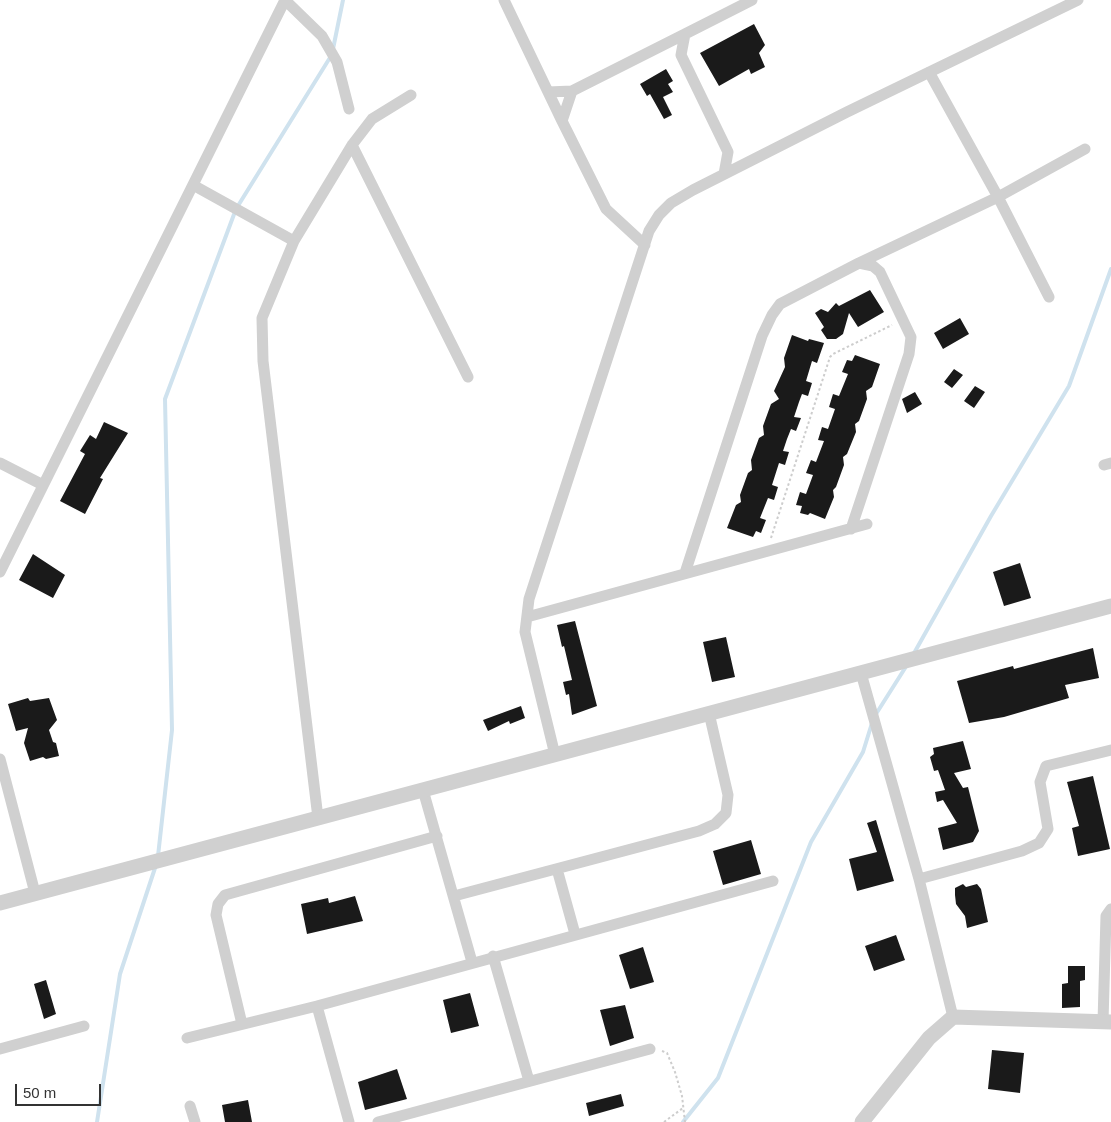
<!DOCTYPE html>
<style>
body{margin:0}
#map{position:relative;width:1111px;height:1122px;overflow:hidden;background:#fff;font-family:Helvetica,sans-serif}
canvas{display:block}
.scale{position:absolute;left:15px;top:1084px;width:86px;height:22px;box-sizing:border-box;border:2px solid #333;border-top:0;padding-left:6px;font-size:15px;line-height:18px;white-space:nowrap;color:#333;-webkit-text-stroke:4px #fff;paint-order:stroke}
</style>
<div id="map">
<canvas width="1111" height="1122"></canvas>
<div class="scale">50 m</div>
</div>
<script>
const c = document.querySelector('canvas').getContext('2d');
c.lineJoin = 'round';
function shape(rows) {
  const path = new Path2D();
  for (const r of rows) {
    path.moveTo(r[0], r[1]);
    for (let i = 2; i < r.length; i += 2) path.lineTo(r[i], r[i + 1]);
  }
  return path;
}
function stroke(path, color, width, dash) {
  c.strokeStyle = color;
  c.lineWidth = width;
  c.lineCap = dash ? 'butt' : 'round';
  c.setLineDash(dash || []);
  c.stroke(path);
}
function paint(path, color) {
  c.fillStyle = color;
  c.fill(path, 'evenodd');
}
stroke(shape([
 [333,49,343,0],
 [913,655,991,516,1069,386,1111,269],
 [876,714,907,665],
 [158,856,172,730,165,399,236,209,331,56],
 [97,1122,120,974,156,865],
 [683,1122,718,1078,811,842,863,752,872,723]
]), '#cfe2ee', 4);
paint(shape([
 [754,24,765,45,759,53,765,67,751,74,749,69,719,86,700,53],
 [666,69,673,81,668,84,673,92,663,97,672,115,664,119,650,94,647,96,640,84],
 [870,290,884,312,858,327,849,313,843,334,836,339,827,339,821,330,824,327,815,313,821,309,828,312,836,303,839,306],
 [960,318,969,334,943,349,934,333],
 [792,335,808,341,809,339,824,343,817,363,812,361,806,381,812,383,808,396,802,394,799,402,794,417,801,418,796,431,791,429,787,439,783,451,789,452,785,465,779,463,772,485,778,487,774,500,768,498,760,518,766,520,761,533,756,531,753,537,727,528,736,505,741,502,740,495,748,473,752,470,751,460,759,438,764,435,763,426,771,404,779,399,774,391,785,367,784,358],
 [855,355,880,364,872,387,866,391,867,399,859,421,855,424,856,432,847,454,843,457,844,465,836,487,833,490,834,497,825,519,810,513,808,515,800,513,802,506,796,505,800,492,806,494,813,475,806,473,811,460,816,462,824,441,818,440,822,427,828,429,835,409,829,407,833,394,839,396,848,374,842,372,847,360,852,361],
 [954,369,963,375,952,388,944,382],
 [975,386,985,392,974,408,964,401],
 [915,392,922,404,907,413,902,399],
 [104,422,128,433,100,478,103,479,85,514,60,501,85,454,80,451,90,435,96,439],
 [33,554,65,575,53,598,19,580],
 [1020,563,1031,598,1004,606,993,572],
 [575,621,597,706,572,715,569,694,566,695,563,682,572,680,564,646,562,647,557,625],
 [726,637,735,677,712,682,703,642],
 [1093,648,1099,678,1065,685,1069,698,1004,717,969,723,957,681,1013,666,1014,669],
 [28,698,30,701,49,698,57,720,49,730,53,742,56,743,59,756,46,759,43,757,30,761,24,743,28,728,16,731,8,704],
 [521,706,525,718,510,724,509,721,488,731,483,720],
 [963,741,971,769,954,773,963,788,968,787,979,831,973,842,943,850,938,828,957,823,943,800,937,802,935,792,945,790,938,770,934,771,930,757,934,754,933,748],
 [1093,776,1110,849,1078,856,1072,828,1079,826,1067,782],
 [876,820,894,881,857,891,849,859,877,852,867,823],
 [751,840,761,874,723,885,713,851],
 [963,884,966,887,977,884,981,889,988,922,967,928,965,916,956,904,955,895,955,888],
 [355,896,363,921,307,934,301,904,328,898,329,903],
 [896,935,905,960,874,971,865,946],
 [643,947,654,982,630,989,619,955],
 [1068,966,1085,966,1085,980,1080,981,1080,1007,1062,1008,1062,984,1068,983],
 [46,980,56,1014,44,1019,34,984],
 [470,993,479,1026,451,1033,443,1000],
 [625,1005,634,1038,610,1046,600,1010],
 [992,1050,1024,1053,1020,1093,988,1089],
 [397,1069,407,1099,365,1110,358,1082],
 [621,1094,624,1106,589,1116,586,1103],
 [248,1100,252,1122,225,1122,222,1105]
]), '#1a1a1a');
stroke(shape([
 [771,538,830,357,833,354,892,325],
 [662,1051,667,1053,675,1072,682,1096,685,1122],
 [664,1122,683,1108]
]), '#cdcdcd', 2, [2.5, 2.5]);
stroke(shape([
 [504,0,562,121],
 [929,72,998,197,1049,297],
 [548,92,572,91],
 [352,145,468,377],
 [724,174,728,152,681,55,685,34,752,0],
 [193,185,294,241],
 [645,245,606,209,562,121,572,91,685,34],
 [859,263,998,197,1085,149],
 [0,463,43,485],
 [1104,465,1111,463],
 [0,572,285,0,322,36,337,62,349,109],
 [685,573,762,336,772,315,780,304,859,263,873,266,880,272,911,337,909,354,851,529],
 [527,617,867,524],
 [861,673,919,879,953,1017],
 [555,755,525,632,529,599,649,231,659,215,671,203,693,190,847,112,1078,0],
 [0,759,35,893],
 [423,790,472,962],
 [318,818,263,361,262,318,294,241,352,145,372,119,411,95],
 [557,869,575,934],
 [919,879,1022,851,1039,843,1048,829,1040,782,1046,766,1111,750],
 [454,896,699,831,715,824,726,813,728,795,709,713],
 [493,956,529,1081],
 [317,1006,349,1122],
 [1103,1022,1106,916,1111,909],
 [242,1024,216,915,218,904,225,895,437,836],
 [187,1038,317,1006,773,881],
 [0,1049,84,1026],
 [190,1106,195,1122],
 [378,1122,650,1049]
]), '#d0d0d0', 11);
stroke(shape([
 [0,903,1111,606],
 [862,1122,929,1038,953,1017,1111,1022]
]), '#d0d0d0', 15);
</script>
